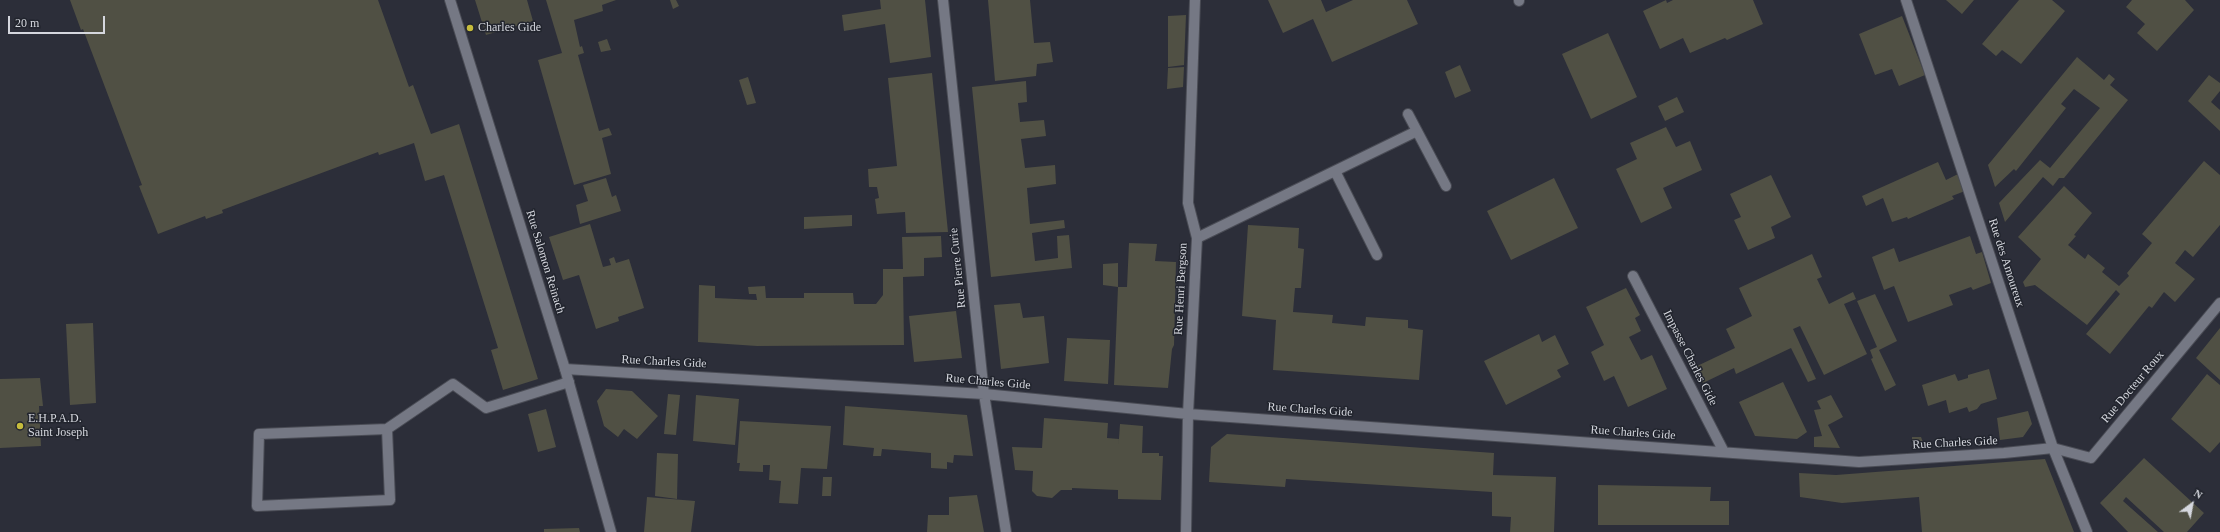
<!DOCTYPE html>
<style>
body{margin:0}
#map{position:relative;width:2220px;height:532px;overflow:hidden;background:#2c2e39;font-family:"Times New Roman",serif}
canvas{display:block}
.north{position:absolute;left:2172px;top:484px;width:40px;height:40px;-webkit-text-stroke:3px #22252e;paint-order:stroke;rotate:32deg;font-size:11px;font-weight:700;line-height:16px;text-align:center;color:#d5d7de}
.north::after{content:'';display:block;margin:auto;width:14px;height:18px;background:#d5d7de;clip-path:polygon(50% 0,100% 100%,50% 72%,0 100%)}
.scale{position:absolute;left:8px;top:16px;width:97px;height:18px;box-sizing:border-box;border:2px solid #d5d7de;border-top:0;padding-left:5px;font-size:12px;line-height:14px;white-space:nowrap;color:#d5d7de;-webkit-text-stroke:3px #22252e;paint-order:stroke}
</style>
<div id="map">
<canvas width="2220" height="532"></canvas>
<div class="north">N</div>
<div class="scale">20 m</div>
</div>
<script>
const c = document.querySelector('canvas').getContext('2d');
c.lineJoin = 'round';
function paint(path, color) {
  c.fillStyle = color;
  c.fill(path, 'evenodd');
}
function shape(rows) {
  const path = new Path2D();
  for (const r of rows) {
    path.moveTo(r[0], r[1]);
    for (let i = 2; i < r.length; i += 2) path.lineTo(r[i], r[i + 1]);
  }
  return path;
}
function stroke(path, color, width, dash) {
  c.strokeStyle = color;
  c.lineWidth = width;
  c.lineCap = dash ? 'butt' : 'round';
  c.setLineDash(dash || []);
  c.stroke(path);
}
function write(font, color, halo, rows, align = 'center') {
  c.font = font + ' "Times New Roman",serif';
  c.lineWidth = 3;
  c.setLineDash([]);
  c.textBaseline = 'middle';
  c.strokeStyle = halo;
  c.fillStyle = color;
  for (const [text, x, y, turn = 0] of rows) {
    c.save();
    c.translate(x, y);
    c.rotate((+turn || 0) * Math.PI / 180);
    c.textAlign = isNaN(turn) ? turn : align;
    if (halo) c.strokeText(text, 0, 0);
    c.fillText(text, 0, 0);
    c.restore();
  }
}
paint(shape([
 [70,0,378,0,409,87,413,85,431,134,459,124,538,379,503,390,491,350,498,348,444,175,425,181,414,143,379,155,378,152,222,210,223,213,206,219,205,216,158,234,139,186,142,185,83,29,81,30],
 [475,0,527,0,533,21,486,35],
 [546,0,616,0,602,5,603,11,574,20,580,47,582,46,584,53,578,55,599,131,609,128,612,135,602,138,611,174,574,185,538,60,562,53],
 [670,0,676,0,679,6,673,9],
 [880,0,925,0,931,57,890,63,885,24,844,31,842,15,881,9],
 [988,0,1030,0,1034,43,1050,42,1053,62,1037,64,1036,76,995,81],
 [1268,0,1321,0,1326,12,1353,0,1407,0,1418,24,1332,62,1313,19,1283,33],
 [1666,0,1667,3,1673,0,1753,0,1763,24,1727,40,1725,38,1690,53,1683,38,1660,49,1643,11],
 [1946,0,1974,0,1962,14],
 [2019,0,2052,0,2065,11,2021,64,2002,50,1996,56,1982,44],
 [2132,0,2185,0,2194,10,2157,51,2137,33,2145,24,2126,7],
 [1186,15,1184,65,1168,67,1168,16],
 [1902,16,1925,75,1899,86,1892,69,1875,75,1859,34],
 [1608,33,1637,97,1591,119,1562,54],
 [607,39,611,50,601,52,598,42],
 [2077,57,2104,80,2109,74,2115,79,2110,85,2128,100,2064,178,2059,178,2053,186,2043,177,2005,222,1999,203,2040,160,2050,168,2100,108,2074,89,2061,104,2066,108,2016,171,2014,169,1995,187,1988,165],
 [1460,65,1471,91,1455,98,1445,72],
 [1184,67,1183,87,1167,89,1168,68],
 [932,73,948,232,906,233,905,212,877,214,875,199,879,198,877,187,869,187,868,169,897,166,888,78],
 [2209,75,2220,83,2220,91,2211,102,2220,110,2220,131,2188,101],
 [748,77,756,103,747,105,739,80],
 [1026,81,1027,102,1018,103,1020,122,1044,120,1046,136,1021,139,1025,168,1055,165,1056,184,1027,188,1030,224,1064,220,1065,228,1032,233,1035,261,1058,258,1057,236,1069,235,1072,268,991,277,972,87],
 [1677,97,1684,112,1665,121,1658,106],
 [1666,127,1676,147,1690,141,1702,170,1663,188,1672,208,1641,223,1616,169,1637,159,1630,143],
 [2204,161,2220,175,2220,225,2193,257,2185,250,2175,263,2195,279,2175,302,2164,292,2152,308,2149,306,2110,354,2086,334,2120,294,2116,290,2087,325,2035,285,2025,287,2023,282,2041,259,2018,237,2064,186,2092,213,2074,235,2076,236,2068,245,2085,259,2088,254,2105,268,2102,272,2119,286,2129,276,2127,273,2152,243,2142,234],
 [1938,162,1946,180,1960,173,1965,191,1952,196,1954,199,1908,219,1907,217,1892,222,1883,198,1866,206,1862,196],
 [1771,175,1791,217,1771,227,1775,238,1748,250,1734,220,1741,217,1730,194],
 [606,178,612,197,616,195,621,211,580,224,576,205,588,201,583,185],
 [1554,178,1578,228,1511,260,1487,211],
 [852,215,852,226,804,229,804,217],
 [590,224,603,267,611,265,609,259,614,257,616,263,629,259,644,308,618,317,619,321,596,329,579,275,563,280,549,237],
 [1248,225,1299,228,1298,248,1304,249,1301,288,1295,288,1293,312,1333,315,1332,323,1365,326,1366,317,1408,320,1408,328,1423,330,1419,380,1273,370,1276,320,1242,316],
 [941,236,942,257,924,258,924,276,903,277,904,345,757,346,698,342,699,285,715,286,715,298,757,300,756,294,749,294,748,287,765,286,766,298,804,298,804,293,853,293,854,304,876,304,883,295,883,269,903,269,902,237],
 [1970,236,1976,254,1982,252,1991,283,1973,290,1971,287,1949,295,1953,305,1908,322,1894,286,1884,290,1872,257,1894,248,1899,262],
 [1129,243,1157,244,1155,261,1176,262,1174,345,1172,349,1168,388,1114,385,1118,287,1127,287],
 [1812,254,1822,277,1817,279,1829,304,1853,292,1856,299,1844,304,1867,354,1824,375,1800,326,1793,329,1816,379,1808,382,1791,348,1736,374,1734,368,1703,383,1695,367,1735,348,1726,329,1752,316,1739,288],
 [1118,263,1118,287,1103,285,1103,264],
 [1626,288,1640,315,1635,318,1641,331,1629,337,1641,360,1652,355,1667,389,1628,407,1614,376,1604,381,1591,352,1604,345,1586,307],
 [1875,294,1897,341,1879,350,1896,385,1885,391,1871,359,1873,358,1870,350,1877,347,1857,301],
 [1020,303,1023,318,1044,316,1049,363,1001,369,994,305],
 [956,311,962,358,914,362,909,316],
 [93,323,96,403,70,405,66,324],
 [2220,328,2220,380,2196,358],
 [1539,334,1542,342,1555,335,1569,364,1557,370,1561,377,1506,405,1484,361],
 [1067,338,1110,340,1108,384,1064,381],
 [1989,369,1997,399,1981,404,1977,409,1969,412,1967,407,1949,413,1946,400,1928,406,1922,385,1955,374,1958,381,1968,378,1968,375],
 [2207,374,2220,385,2220,442,2210,453,2171,419],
 [40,378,43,406,39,406,41,446,0,448,0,379],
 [1783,382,1807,432,1797,439,1755,436,1739,402],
 [606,389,632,391,658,416,637,439,624,429,618,437,604,426,597,401],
 [668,394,680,395,676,435,664,434],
 [696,395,739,399,735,445,693,441],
 [1831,395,1843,417,1828,425,1840,448,1814,447,1814,437,1822,436,1814,410,1821,409,1817,401],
 [845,406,967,415,973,456,954,455,953,463,947,462,947,469,931,468,931,453,882,449,881,456,873,456,874,448,843,445],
 [546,409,556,447,538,452,528,414],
 [2028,411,2032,424,2023,437,2000,440,1997,418],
 [1044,418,1108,423,1107,438,1119,439,1118,453,1120,424,1143,426,1142,453,1159,453,1159,456,1163,456,1161,500,1118,499,1118,490,1072,488,1072,490,1061,490,1052,498,1037,496,1032,491,1033,471,1015,470,1012,447,1042,448],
 [740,421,831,426,827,469,801,468,798,504,779,503,781,481,769,480,770,465,763,465,763,472,739,471,740,463,737,463],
 [1227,434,1494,453,1493,475,1556,477,1554,532,1510,532,1511,517,1492,516,1492,492,1286,479,1285,487,1209,482,1211,447],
 [1912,437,1921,437,1924,445,1912,446],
 [657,453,678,454,677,499,655,496],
 [2144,458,2204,513,2187,532,2164,532,2126,497,2123,501,2158,532,2128,532,2100,503],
 [2045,459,2074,532,1922,532,1919,497,1842,503,1800,497,1799,473,1836,475],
 [823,477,832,477,831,496,822,496],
 [1598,485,1711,487,1710,501,1729,501,1729,525,1598,525],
 [977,495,984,532,927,532,928,515,949,515,949,497],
 [647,497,695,501,691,532,644,532],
 [579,528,580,532,544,532,544,529]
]), '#505044');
const service = shape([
 [1408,114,1446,186],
 [1335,171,1377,255],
 [1197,238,1417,131],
 [387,429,390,500,257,506,259,434,387,429,453,384,486,408,569,382]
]);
const minor = shape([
 [943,0,984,394,1006,532],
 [1519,0,1519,1],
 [1633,276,1724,452],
 [565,369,984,394,1188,414,1859,462,2004,453,2053,448,2091,458,2220,303],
 [1186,532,1188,414,1197,238,1188,203,1195,0]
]);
const tertiary = shape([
 [450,0,565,369,611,532],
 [1906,0,2053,448,2087,532]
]);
stroke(service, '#4a4c55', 12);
stroke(minor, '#4a4c55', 12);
stroke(tertiary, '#4a4c55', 12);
stroke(service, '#757884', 10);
stroke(minor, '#757884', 10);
stroke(tertiary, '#757884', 10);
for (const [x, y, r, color] of [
 [470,28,4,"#c6bc3c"],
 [20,426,4,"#c6bc3c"]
]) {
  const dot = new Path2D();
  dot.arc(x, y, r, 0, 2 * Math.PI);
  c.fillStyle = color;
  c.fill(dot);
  stroke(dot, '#22252e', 1.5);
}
write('12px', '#d5d7de', '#22252e', [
 ["Charles Gide",478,28],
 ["E.H.P.A.D.",28,419],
 ["Saint Joseph",28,433]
], 'left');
write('12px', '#d5d7de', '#22252e', [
 ["Rue Salomon Reinach",545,262,73],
 ["Rue des Amoureux",2006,263,72],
 ["Rue Pierre Curie",958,268,-96],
 ["Rue Henri Bergson",1181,289,-87],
 ["Impasse Charles Gide",1690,358,63],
 ["Rue Charles Gide",664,362,3],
 ["Rue Charles Gide",988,382,5],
 ["Rue Docteur Roux",2133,387,-50],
 ["Rue Charles Gide",1310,410,4],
 ["Rue Charles Gide",1633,433,4],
 ["Rue Charles Gide",1955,443,-3]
]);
</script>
